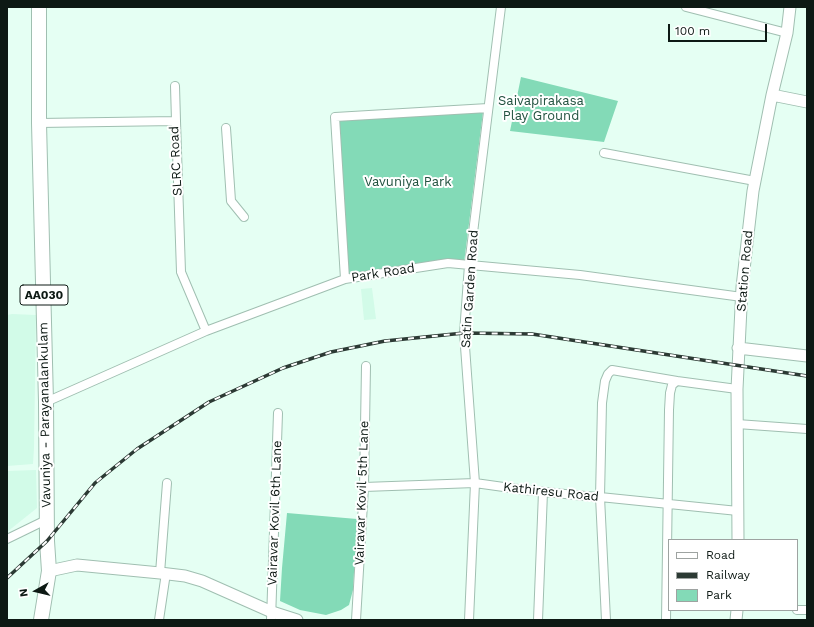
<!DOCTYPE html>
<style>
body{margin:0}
#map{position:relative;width:814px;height:627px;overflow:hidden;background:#e5fff3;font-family:"Work Sans",sans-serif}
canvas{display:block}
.frame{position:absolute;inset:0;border:8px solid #0d1914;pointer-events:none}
.legend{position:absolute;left:668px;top:539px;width:130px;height:72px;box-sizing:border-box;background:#fff;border:1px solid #9ea3a1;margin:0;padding:5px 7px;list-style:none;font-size:12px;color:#0d1914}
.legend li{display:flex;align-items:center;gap:8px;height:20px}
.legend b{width:20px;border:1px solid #9ea3a1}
.north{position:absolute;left:16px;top:571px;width:40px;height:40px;-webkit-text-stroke:3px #fff;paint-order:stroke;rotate:262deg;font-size:11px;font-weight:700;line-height:16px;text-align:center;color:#0d1914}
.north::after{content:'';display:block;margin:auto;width:14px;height:18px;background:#0d1914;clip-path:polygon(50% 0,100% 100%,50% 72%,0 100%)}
.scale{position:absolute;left:668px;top:24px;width:99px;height:18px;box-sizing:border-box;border:2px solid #0d1914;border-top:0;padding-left:5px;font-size:12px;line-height:14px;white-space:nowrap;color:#0d1914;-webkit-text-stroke:3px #fff;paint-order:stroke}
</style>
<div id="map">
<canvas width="814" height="627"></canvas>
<div class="frame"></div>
<ul class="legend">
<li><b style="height:5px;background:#fff"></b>Road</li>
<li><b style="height:5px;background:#2c3a34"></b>Railway</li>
<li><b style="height:11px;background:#83dab7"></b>Park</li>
</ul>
<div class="north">N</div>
<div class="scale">100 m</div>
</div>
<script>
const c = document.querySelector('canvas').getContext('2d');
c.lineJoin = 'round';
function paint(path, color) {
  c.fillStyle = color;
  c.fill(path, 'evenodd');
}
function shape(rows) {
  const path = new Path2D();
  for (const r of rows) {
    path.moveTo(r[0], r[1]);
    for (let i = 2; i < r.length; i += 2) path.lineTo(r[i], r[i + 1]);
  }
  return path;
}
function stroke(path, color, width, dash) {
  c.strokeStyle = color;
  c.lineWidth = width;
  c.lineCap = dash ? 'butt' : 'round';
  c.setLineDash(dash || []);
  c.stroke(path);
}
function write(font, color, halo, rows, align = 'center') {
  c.font = font + ' "Work Sans",sans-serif';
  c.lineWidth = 4;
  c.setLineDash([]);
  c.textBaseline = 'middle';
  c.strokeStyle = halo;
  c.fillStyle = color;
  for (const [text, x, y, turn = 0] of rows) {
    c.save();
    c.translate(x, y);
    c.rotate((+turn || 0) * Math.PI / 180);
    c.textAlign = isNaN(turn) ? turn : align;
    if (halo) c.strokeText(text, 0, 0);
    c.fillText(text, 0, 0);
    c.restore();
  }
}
paint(shape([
 [372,288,376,319,364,320,361,289],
 [12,314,36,315,34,448,33,464,7,466,7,315],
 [36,470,37,508,7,532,7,471]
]), '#d2fbe8');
paint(shape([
 [521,77,618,101,604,142,510,131],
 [483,112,464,263,349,277,339,120],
 [287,513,357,519,353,590,349,605,341,610,326,615,300,610,280,601,282,568]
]), '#83dab7');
const street = shape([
 [686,7,787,33],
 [175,86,176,121],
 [39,123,176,121,181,272,206,331],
 [226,128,230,186,231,201,244,217],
 [604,153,755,181],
 [345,279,335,117,488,108],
 [46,402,206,331,345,279,448,263,580,275,742,297],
 [737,424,807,429],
 [364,487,475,483,525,490,585,496,600,497,738,511],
 [7,539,46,520],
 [160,573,167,483],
 [797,610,807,610],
 [159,620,166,573],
 [271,620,278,413],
 [356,620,364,487,366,366],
 [469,620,475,483,464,333,469,265,501,7],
 [538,620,543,492],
 [606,620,600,497,602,403,605,381,608,374,612,370,677,381],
 [666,620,669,410,670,393,672,385,677,381,737,389]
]);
const secondary = shape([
 [772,95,807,102],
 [738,348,807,356],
 [738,540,737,389,742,287,753,191,772,95,787,33,790,7],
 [49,571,77,565,160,573,185,576,202,581,272,612,297,620],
 [736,620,737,610]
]);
const highway = shape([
 [39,7,39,123,46,402,47,541,49,571,41,620]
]);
stroke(street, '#a0bfb1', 10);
stroke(secondary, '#a0bfb1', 13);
stroke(highway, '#a0bfb1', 16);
stroke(street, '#fff', 8);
stroke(secondary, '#fff', 11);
stroke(highway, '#fff', 14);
const rail = shape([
 [7,578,47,541,95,483,137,449,209,402,283,368,331,352,385,341,464,333,532,334,807,376]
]);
stroke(rail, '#2c3a34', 3.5);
stroke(rail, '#fff', 2, [6]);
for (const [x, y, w] of [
 [44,295,48]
]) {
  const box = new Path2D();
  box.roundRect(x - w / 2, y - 10, w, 20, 3);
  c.fillStyle = '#fff';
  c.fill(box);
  stroke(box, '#0d1914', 1);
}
write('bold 12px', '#0d1914', null, [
 ["AA030",44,295]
]);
write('13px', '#235341', '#fff', [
 ["Saivapirakasa",541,101],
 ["Play Ground",541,116],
 ["Vavuniya Park",408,182]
]);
write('13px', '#0d1914', '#fff', [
 ["SLRC Road",176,161,-93],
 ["Station Road",745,271,-85],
 ["Park Road",383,273,-9],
 ["Satin Garden Road",470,289,-86],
 ["Vavuniya - Parayanalankulam",45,415,-91],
 ["Kathiresu Road",551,492,6],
 ["Vairavar Kovil 5th Lane",362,493,-88],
 ["Vairavar Kovil 6th Lane",275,513,-88]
]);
</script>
